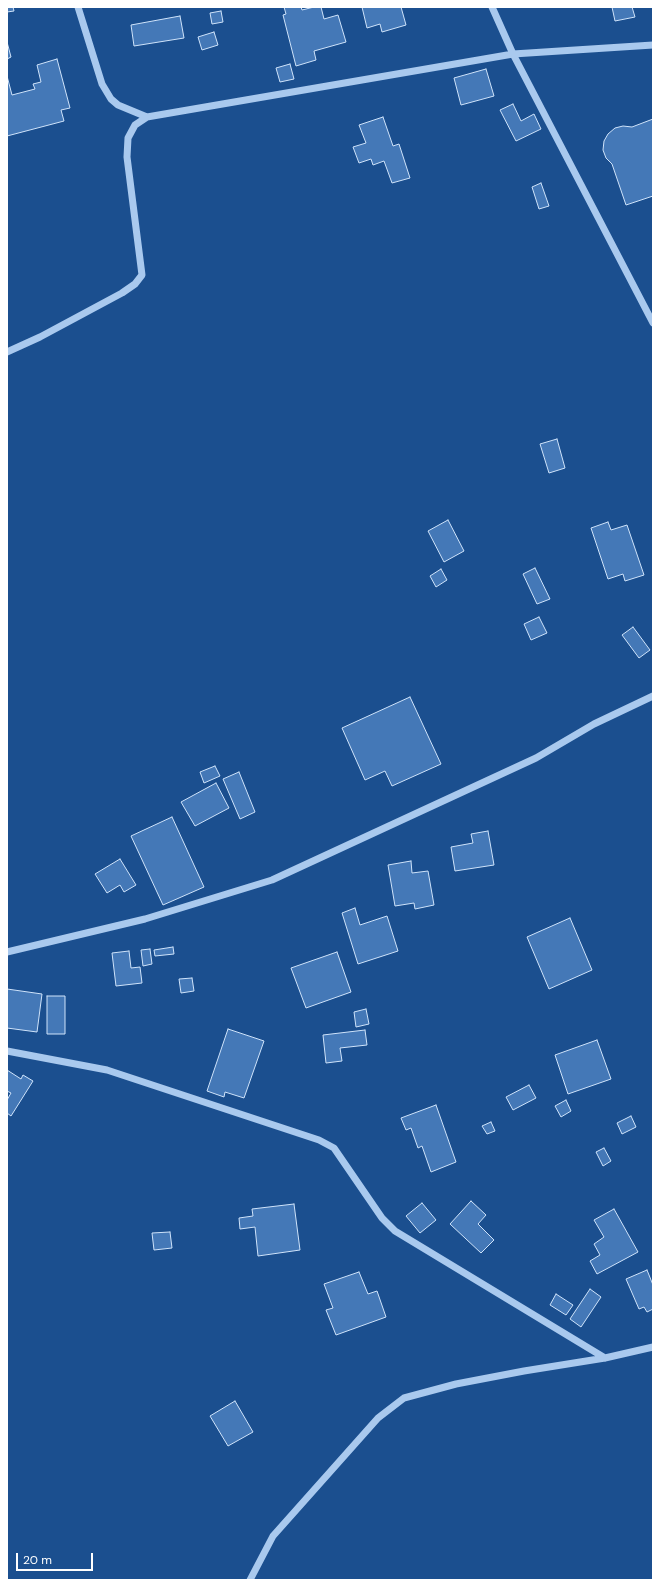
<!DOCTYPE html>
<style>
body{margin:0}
#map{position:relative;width:660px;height:1587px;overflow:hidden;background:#1b4f8f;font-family:"DM Sans",sans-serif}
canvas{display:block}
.frame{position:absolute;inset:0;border:8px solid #fff;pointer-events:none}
.scale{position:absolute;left:16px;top:1553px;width:77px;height:18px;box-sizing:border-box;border:2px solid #fff;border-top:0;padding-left:5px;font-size:12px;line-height:14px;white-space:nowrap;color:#fff;-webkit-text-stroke:3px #1b4f8f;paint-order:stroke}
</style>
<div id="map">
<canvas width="660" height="1587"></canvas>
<div class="frame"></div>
<div class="scale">20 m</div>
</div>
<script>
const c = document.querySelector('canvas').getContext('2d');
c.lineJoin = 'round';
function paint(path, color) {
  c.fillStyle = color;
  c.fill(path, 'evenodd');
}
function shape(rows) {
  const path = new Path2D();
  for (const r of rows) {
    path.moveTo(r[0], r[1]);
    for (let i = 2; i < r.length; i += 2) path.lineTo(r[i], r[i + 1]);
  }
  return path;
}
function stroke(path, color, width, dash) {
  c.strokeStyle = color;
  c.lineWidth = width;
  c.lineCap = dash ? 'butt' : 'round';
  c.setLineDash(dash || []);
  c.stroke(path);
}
const building = shape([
 [7,7,13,7,14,11,7,12,7,7],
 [284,7,301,7,302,10,314,7,321,7,324,19,338,15,346,42,314,51,316,60,296,66,283,15,286,14,284,7],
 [362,7,401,7,406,25,382,32,380,24,367,28,362,7],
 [612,7,632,7,635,17,615,21,612,7],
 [221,11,223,22,212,24,210,13,221,11],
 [180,16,184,38,134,46,131,25,180,16],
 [214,32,218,45,202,50,198,37,214,32],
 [7,42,11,57,7,59,7,42],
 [57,59,70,108,61,110,64,121,7,136,7,76,12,95,35,89,33,84,41,82,37,65,57,59],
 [290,64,294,79,280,82,276,68,290,64],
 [486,69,494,96,461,105,454,78,486,69],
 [513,104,521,121,534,114,541,129,516,141,500,110,513,104],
 [383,117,393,146,399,144,410,178,392,183,384,161,373,165,371,159,359,163,353,147,366,143,359,125,383,117],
 [653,119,653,196,626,205,612,164,606,158,603,150,604,141,608,134,615,128,623,126,632,127,653,119],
 [541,183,549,206,539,209,532,187,541,183],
 [557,439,565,468,549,473,540,444,557,439],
 [448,520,464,551,444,562,428,531,448,520],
 [608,522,611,530,627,525,644,575,625,581,623,574,608,579,591,528,608,522],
 [535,568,550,599,537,604,523,574,535,568],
 [441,569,447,580,436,587,430,576,441,569],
 [539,617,547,633,531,640,524,624,539,617],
 [633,627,650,650,639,658,622,635,633,627],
 [410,697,441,764,392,786,385,771,365,780,342,728,410,697],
 [215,766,220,776,204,783,200,772,215,766],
 [239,772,255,812,240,819,223,779,239,772],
 [216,783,229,808,195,826,181,802,216,783],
 [172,817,204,887,163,905,131,836,172,817],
 [488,831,494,865,455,871,451,847,473,843,471,834,488,831],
 [120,859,136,885,124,892,120,885,107,893,95,874,120,859],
 [411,861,412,873,428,871,434,905,415,909,414,903,395,906,388,865,411,861],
 [355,908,360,925,387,916,398,951,358,964,342,913,355,908],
 [570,918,592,970,549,989,527,937,570,918],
 [173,947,174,954,155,956,154,950,173,947],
 [150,949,152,964,143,966,141,950,150,949],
 [129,951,131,968,140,967,142,983,116,986,112,953,129,951],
 [337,952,351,992,306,1008,291,968,337,952],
 [192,978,194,991,181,993,179,979,192,978],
 [7,989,42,994,37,1032,7,1028,7,989],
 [47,996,65,996,65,1034,47,1034,47,996],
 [366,1009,369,1024,356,1027,354,1012,366,1009],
 [228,1029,264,1041,244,1098,225,1092,224,1097,207,1091,228,1029],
 [365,1030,367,1045,340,1048,342,1061,326,1063,323,1035,365,1030],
 [597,1040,611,1079,568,1094,555,1055,597,1040],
 [7,1070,21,1079,23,1075,33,1081,11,1116,7,1113,7,1100,11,1093,7,1091,7,1070],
 [529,1085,536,1098,513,1110,506,1097,529,1085],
 [566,1100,571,1111,561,1117,555,1106,566,1100],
 [436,1105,456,1162,431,1172,422,1146,418,1148,411,1128,406,1130,401,1118,436,1105],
 [631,1116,636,1127,622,1134,617,1123,631,1116],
 [491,1122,495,1131,487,1134,482,1126,491,1122],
 [604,1148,611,1161,603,1166,596,1152,604,1148],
 [471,1201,486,1215,478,1224,494,1240,481,1253,450,1224,471,1201],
 [422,1203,436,1220,420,1233,406,1216,422,1203],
 [294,1204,300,1250,258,1256,255,1227,240,1229,239,1218,253,1216,252,1209,294,1204],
 [614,1209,638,1252,597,1274,590,1261,600,1255,594,1244,604,1237,594,1220,614,1209],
 [170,1232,172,1248,154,1250,152,1233,170,1232],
 [647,1270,653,1285,653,1309,647,1312,644,1307,639,1309,626,1279,647,1270],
 [359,1272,368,1294,377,1291,386,1317,336,1335,326,1310,333,1308,324,1284,359,1272],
 [590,1289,601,1297,581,1327,570,1319,590,1289],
 [556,1294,573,1305,566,1315,550,1305,556,1294],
 [235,1401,253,1432,228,1446,210,1416,235,1401]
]);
paint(building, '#4478b7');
stroke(building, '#cfe3fa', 1);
stroke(shape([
 [78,7,102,84,111,99,118,105,147,117],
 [492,7,513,54,653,323],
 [7,352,40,337,122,293,135,284,142,275,127,157,128,138,135,125,147,117,513,54,653,45],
 [7,952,145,919,272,880,536,758,594,724,653,696],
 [7,1051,107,1070,319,1140,334,1148,382,1218,395,1231,605,1358],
 [250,1580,273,1536,378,1418,404,1398,456,1384,524,1371,605,1358,653,1347]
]), '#a9c9ee', 7);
</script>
